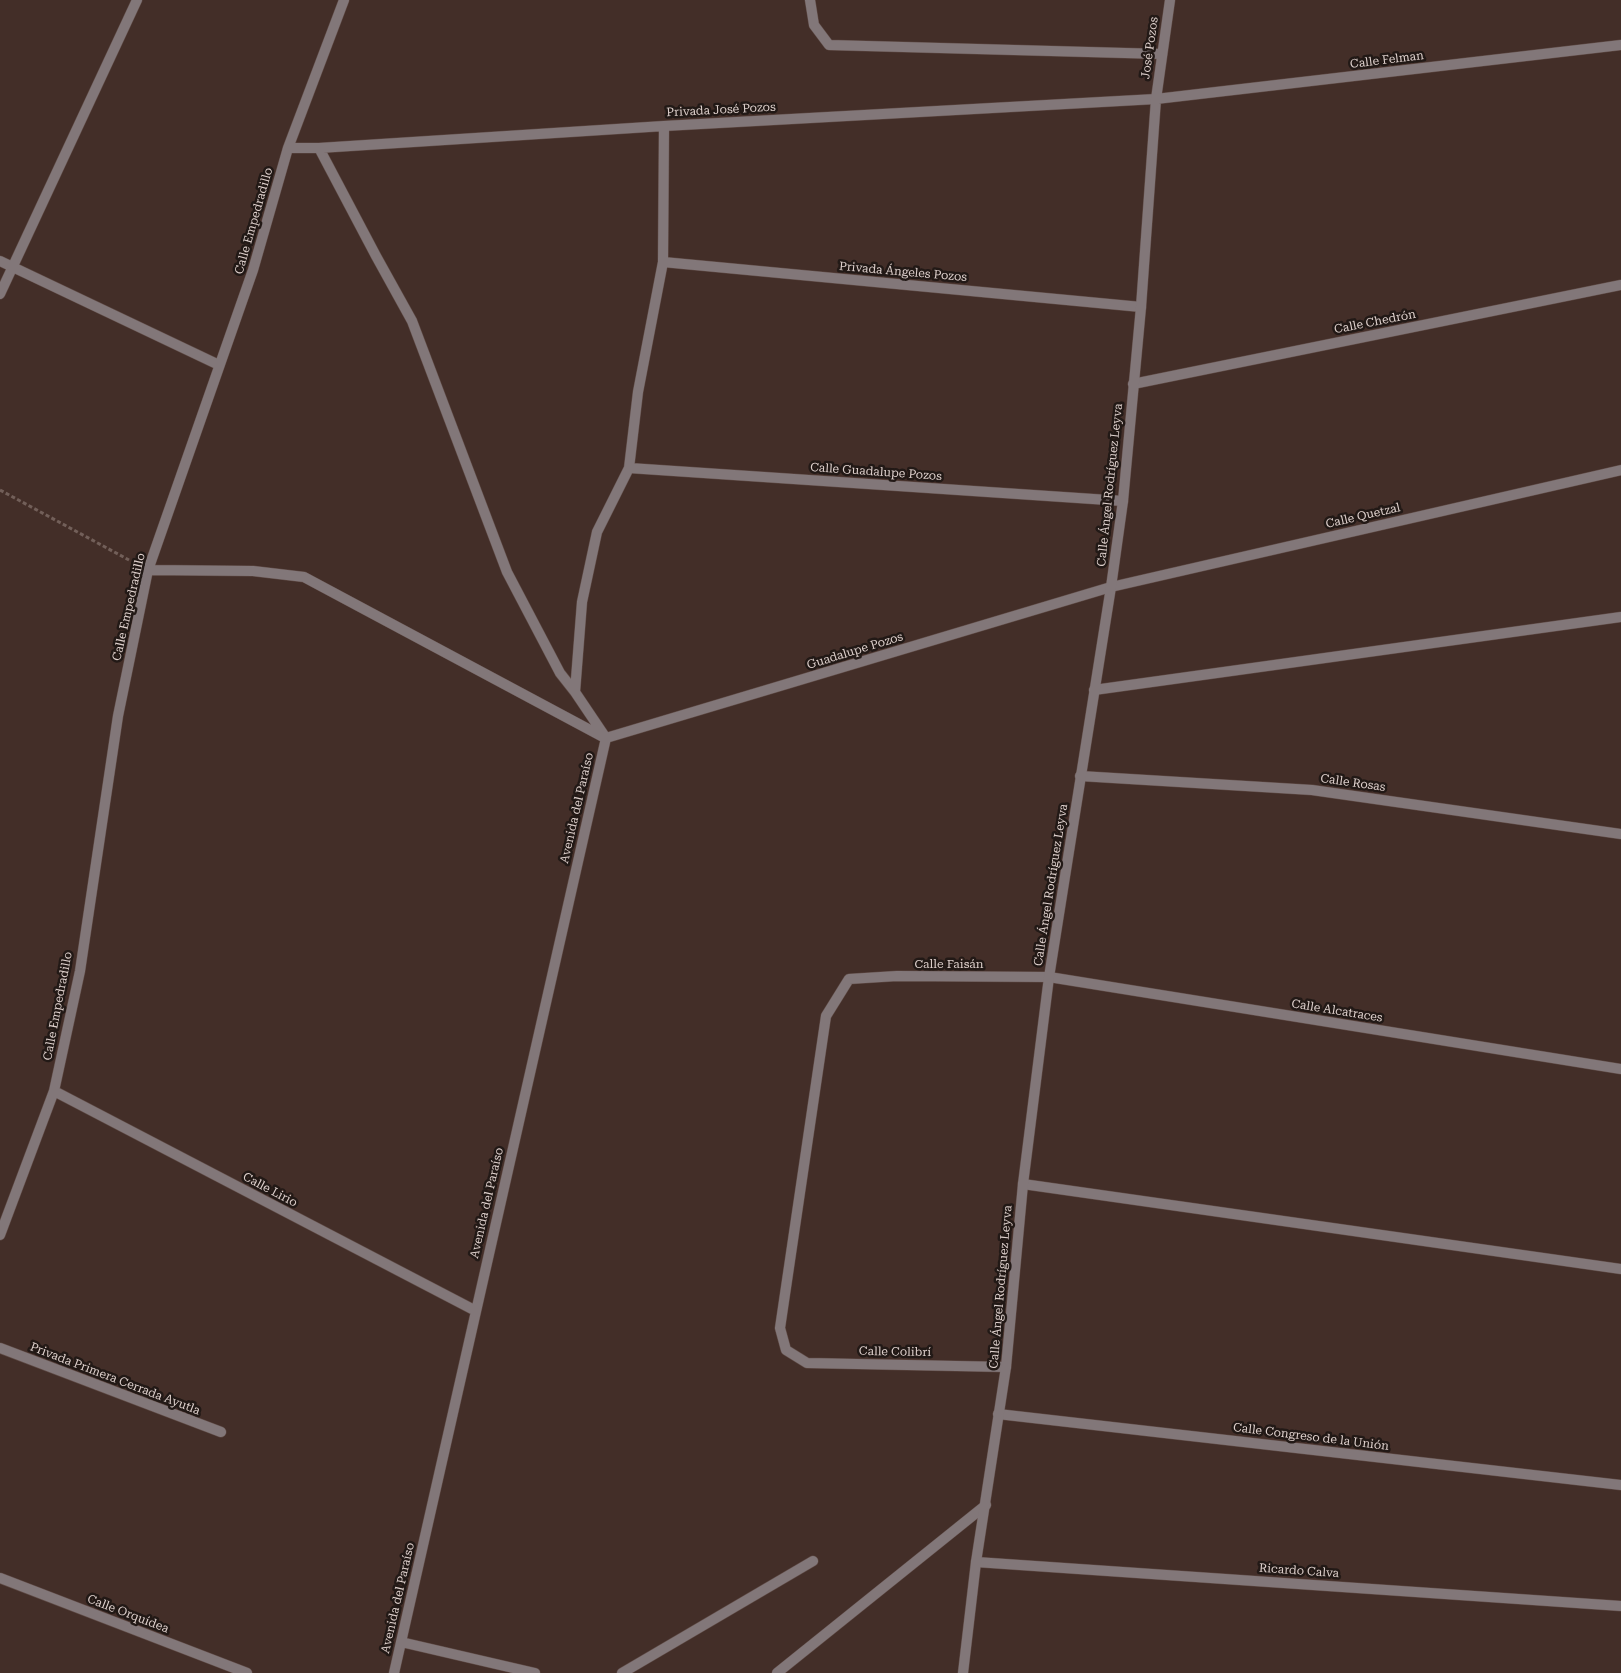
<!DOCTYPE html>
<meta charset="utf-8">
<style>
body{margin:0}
canvas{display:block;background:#432e28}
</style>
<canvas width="1621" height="1673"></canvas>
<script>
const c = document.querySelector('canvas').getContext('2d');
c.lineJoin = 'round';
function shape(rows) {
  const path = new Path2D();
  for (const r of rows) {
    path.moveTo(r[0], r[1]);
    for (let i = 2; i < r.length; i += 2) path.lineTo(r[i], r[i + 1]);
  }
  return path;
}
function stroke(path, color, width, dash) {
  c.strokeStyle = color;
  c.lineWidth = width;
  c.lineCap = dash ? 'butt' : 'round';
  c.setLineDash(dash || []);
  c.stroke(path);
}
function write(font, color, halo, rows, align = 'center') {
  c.font = font + ' "Roboto Serif",serif';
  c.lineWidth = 5;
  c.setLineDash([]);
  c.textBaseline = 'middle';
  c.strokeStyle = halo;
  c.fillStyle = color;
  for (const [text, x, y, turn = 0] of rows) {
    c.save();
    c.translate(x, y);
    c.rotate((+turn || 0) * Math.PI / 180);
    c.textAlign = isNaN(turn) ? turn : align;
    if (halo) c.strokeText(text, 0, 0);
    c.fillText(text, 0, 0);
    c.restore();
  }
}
const service = shape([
 [810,0,814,25,829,45,1162,54]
]);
const minor = shape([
 [288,148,319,148,664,126,1156,99],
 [319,148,376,256,412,321,507,572,560,673,575,692],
 [0,261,219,365],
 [663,262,1141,307],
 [0,294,137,0],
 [1133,384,1621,285],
 [629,468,1123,501],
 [148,570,253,571,304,577,605,738],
 [1094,690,1621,617],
 [606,738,1111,587,1621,470],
 [606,738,575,692,582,602,597,532,629,468,638,392,663,262,664,126],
 [1080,776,1312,790,1621,834],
 [54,1091,476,1311],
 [1023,1184,1621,1269],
 [0,1235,54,1091,80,971,118,716,148,570,253,270,288,148,344,0],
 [0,1348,221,1432],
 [1006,1367,807,1363,786,1350,780,1328,826,1016,849,979,897,976,1049,977,1621,1069],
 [998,1414,1621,1485],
 [976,1562,1621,1606],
 [0,1578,247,1673],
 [401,1642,535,1673],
 [394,1673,606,738],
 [622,1673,813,1561],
 [777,1673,986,1505]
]);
const tertiary = shape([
 [1156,99,1621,45],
 [963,1673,976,1562,1006,1367,1023,1184,1049,977,1111,587,1123,501,1141,307,1156,99,1170,0]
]);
stroke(service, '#5f4b46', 11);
stroke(minor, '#5f4b46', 11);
stroke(tertiary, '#5f4b46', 11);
stroke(shape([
 [0,490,129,560]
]), '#725f59', 3, [4, 2.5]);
stroke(service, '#827779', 10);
stroke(minor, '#827779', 10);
stroke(tertiary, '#827779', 10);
write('12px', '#ded0cc', '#221916', [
 ["José Pozos",1150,48,-82],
 ["Calle Felman",1387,60,-7],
 ["Privada José Pozos",721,110,-3],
 ["Calle Empedradillo",254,221,-74],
 ["Privada Ángeles Pozos",903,272,5],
 ["Calle Chedrón",1375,322,-11],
 ["Calle Guadalupe Pozos",876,472,4],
 ["Calle Ángel Rodríguez Leyva",1110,485,-84],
 ["Calle Quetzal",1363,516,-13],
 ["Calle Empedradillo",129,607,-77],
 ["Guadalupe Pozos",855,651,-17],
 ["Calle Rosas",1353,783,8],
 ["Avenida del Paraíso",577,808,-77],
 ["Calle Ángel Rodríguez Leyva",1051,885,-81],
 ["Calle Faisán",949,964],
 ["Calle Empedradillo",58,1006,-79],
 ["Calle Alcatraces",1337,1011,9],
 ["Calle Lirio",270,1190,28],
 ["Avenida del Paraíso",487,1203,-77],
 ["Calle Ángel Rodríguez Leyva",1001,1287,-85],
 ["Calle Colibrí",895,1352,1],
 ["Privada Primera Cerrada Ayutla",115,1379,21],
 ["Calle Congreso de la Unión",1311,1437,7],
 ["Ricardo Calva",1299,1571,4],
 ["Avenida del Paraíso",398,1598,-77],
 ["Calle Orquídea",128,1614,21]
]);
</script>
